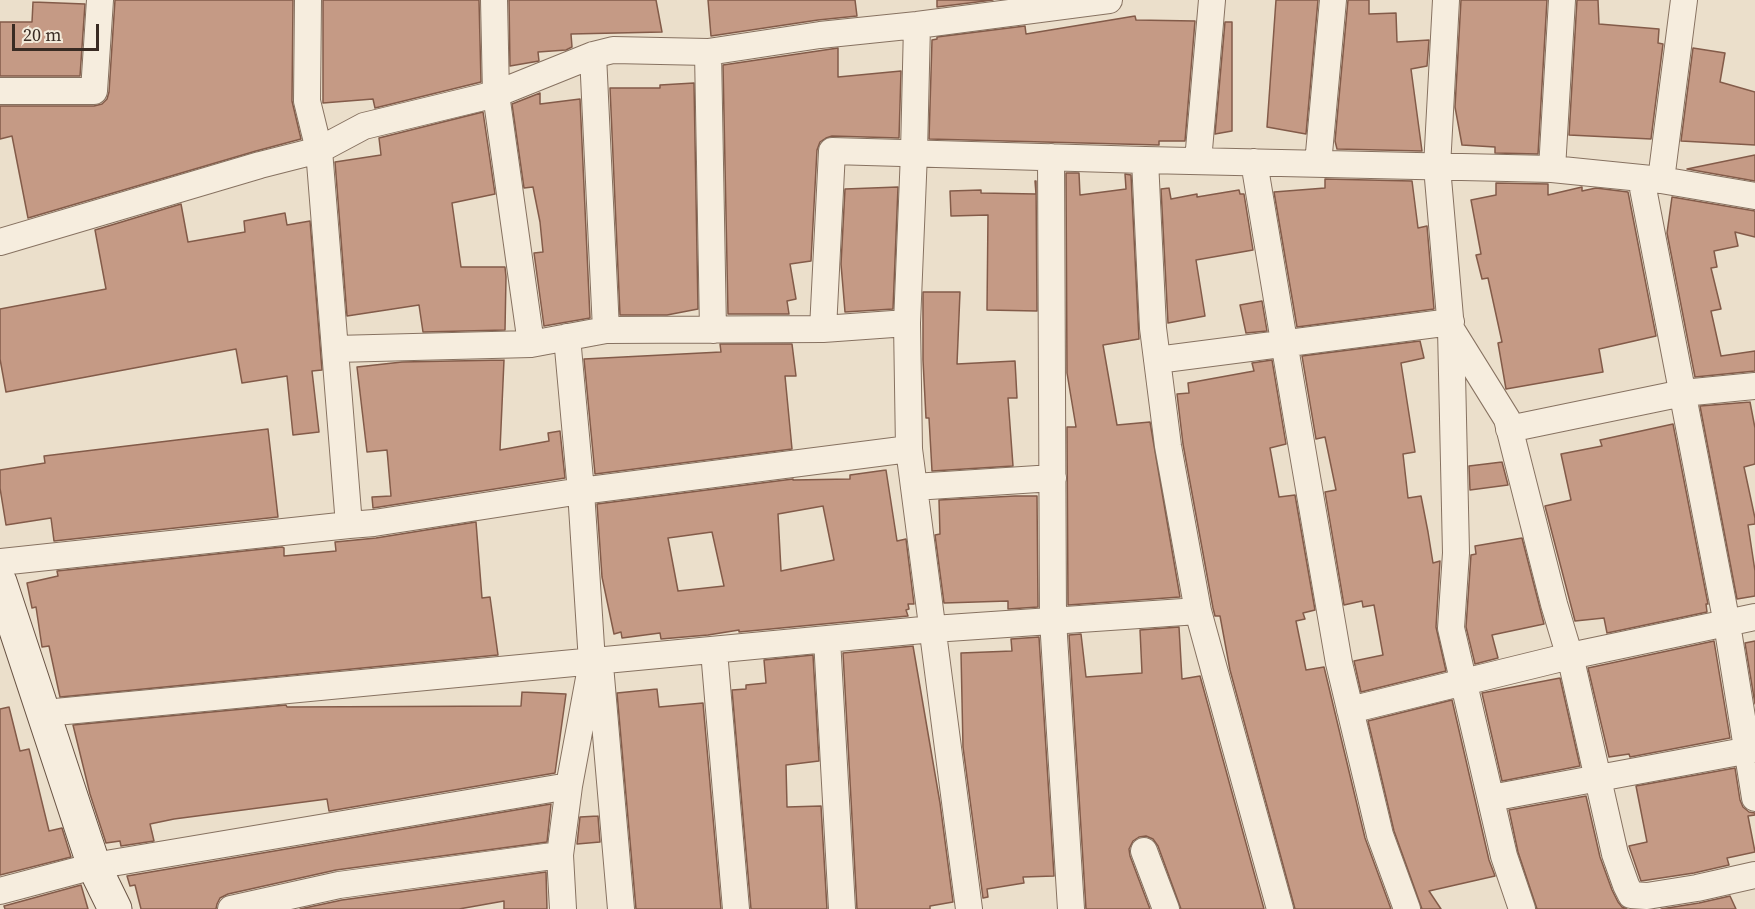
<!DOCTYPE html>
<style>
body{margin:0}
#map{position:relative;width:1755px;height:909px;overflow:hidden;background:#ebdfcb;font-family:"Source Serif 4",serif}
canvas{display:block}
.scale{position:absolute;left:12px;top:24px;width:87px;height:27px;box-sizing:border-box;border:3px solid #392b23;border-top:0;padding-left:8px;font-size:18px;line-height:21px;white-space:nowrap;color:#392b23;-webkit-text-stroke:4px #f3eada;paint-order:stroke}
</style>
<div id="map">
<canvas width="1755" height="909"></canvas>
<div class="scale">20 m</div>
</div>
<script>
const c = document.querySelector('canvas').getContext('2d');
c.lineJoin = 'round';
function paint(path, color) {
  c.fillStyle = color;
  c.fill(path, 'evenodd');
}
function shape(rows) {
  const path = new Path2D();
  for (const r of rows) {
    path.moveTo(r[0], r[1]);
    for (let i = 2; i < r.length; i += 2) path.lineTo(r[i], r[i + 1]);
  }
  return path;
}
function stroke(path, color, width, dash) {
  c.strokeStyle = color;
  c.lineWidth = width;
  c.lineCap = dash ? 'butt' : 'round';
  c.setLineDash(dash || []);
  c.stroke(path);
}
const building = shape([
 [115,0,293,0,292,101,301,139,256,151,28,218,12,136,0,139,0,106,94,106,102,104,107,99,109,92,115,0],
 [323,0,479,0,481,82,375,108,373,99,323,103,323,0],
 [509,0,656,0,662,32,571,34,572,47,566,50,538,52,539,61,510,66,509,0],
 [708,0,855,0,857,16,818,20,711,36,708,0],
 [937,0,993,0,937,7,937,0],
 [1276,0,1318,0,1306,134,1267,127,1276,0],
 [1348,0,1369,0,1369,14,1396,13,1397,42,1429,40,1427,66,1411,69,1422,151,1337,149,1335,141,1348,0],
 [1461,0,1547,0,1538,154,1495,153,1495,147,1462,145,1455,107,1461,0],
 [1577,0,1598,0,1599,24,1659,29,1658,43,1663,44,1651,139,1569,135,1577,0],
 [33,2,85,4,80,76,0,76,0,22,32,22,33,2],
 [1135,16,1136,20,1195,21,1185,141,1159,141,1159,145,929,139,932,40,937,39,937,37,1025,26,1026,34,1135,16],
 [1225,22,1232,22,1232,131,1215,134,1225,22],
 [838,48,838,77,901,71,899,138,832,136,826,138,820,142,817,150,811,261,790,264,796,299,787,301,789,314,728,314,723,65,838,48],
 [1693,48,1725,53,1720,82,1755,92,1755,145,1681,141,1693,48],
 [694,83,698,309,667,315,620,315,610,88,660,88,660,85,694,83],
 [540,93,540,104,580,99,590,318,544,326,534,253,543,252,540,222,533,187,524,188,512,104,540,93],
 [483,112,495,194,452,203,461,267,505,267,506,277,505,330,423,332,419,305,347,316,335,162,381,155,379,138,483,112],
 [1755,155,1755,181,1687,169,1755,155],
 [1066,173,1079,173,1080,195,1126,189,1125,174,1131,175,1139,339,1103,345,1117,425,1150,422,1180,597,1068,605,1067,427,1076,427,1067,373,1066,173],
 [1325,179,1412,181,1418,228,1427,226,1434,309,1297,327,1274,192,1325,188,1325,179],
 [1035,181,1036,181,1037,311,987,310,988,215,951,216,950,191,981,190,981,193,1036,194,1035,181],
 [1496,183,1548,184,1548,195,1582,187,1582,191,1596,188,1628,192,1656,336,1599,349,1603,372,1506,389,1498,343,1502,342,1488,278,1482,279,1476,255,1481,254,1471,200,1496,195,1496,183],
 [898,187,893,309,845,312,841,264,845,189,898,187],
 [1169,188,1171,199,1197,194,1197,197,1239,190,1240,194,1244,194,1253,250,1196,260,1205,316,1168,323,1161,189,1169,188],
 [1672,197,1755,211,1755,237,1735,232,1738,246,1714,251,1717,267,1711,268,1721,309,1711,311,1721,356,1755,351,1755,371,1695,377,1667,233,1672,197],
 [181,204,188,242,245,232,244,221,285,213,287,225,310,221,322,370,312,371,319,432,293,435,287,376,242,383,236,349,6,392,0,359,0,309,106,289,95,230,181,204],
 [923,292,960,292,957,364,1015,361,1017,398,1008,398,1013,466,932,471,929,418,926,418,923,360,923,292],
 [1262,301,1267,331,1246,333,1240,305,1262,301],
 [1420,341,1424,358,1401,363,1415,452,1403,454,1408,498,1421,496,1428,532,1433,563,1440,561,1436,627,1446,671,1361,692,1354,661,1383,655,1374,605,1363,607,1362,601,1344,605,1325,492,1336,490,1325,437,1316,439,1302,356,1420,341],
 [720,344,792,344,796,376,785,376,792,449,595,474,584,359,721,352,720,344],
 [504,360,500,450,549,441,548,433,560,431,565,478,373,508,372,497,391,496,387,450,367,452,357,367,402,362,504,360],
 [1272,360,1286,444,1270,448,1279,497,1295,495,1315,610,1303,613,1305,619,1296,621,1306,670,1324,667,1365,838,1391,909,1295,909,1230,670,1220,616,1215,616,1213,608,1183,444,1177,394,1189,393,1188,383,1254,371,1252,363,1272,360],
 [1750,402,1755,428,1755,464,1744,467,1755,518,1755,524,1748,525,1755,571,1755,596,1737,599,1700,406,1750,402],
 [1673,424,1708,604,1706,604,1707,612,1607,633,1604,618,1575,621,1545,506,1571,500,1561,454,1602,446,1600,440,1673,424],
 [268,429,278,517,54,541,51,518,6,525,0,488,0,470,45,463,44,456,268,429],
 [1502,462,1508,485,1470,490,1469,466,1502,462],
 [886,470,897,541,906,539,914,604,908,604,909,609,906,610,908,616,739,632,739,630,708,635,661,639,660,633,622,638,621,632,614,634,602,577,597,504,793,479,793,480,850,479,850,475,886,470],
 [823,506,834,560,781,571,778,514,823,506],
 [712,532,724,586,678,591,668,538,712,532],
 [1015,496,1037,496,1038,607,1008,609,1008,601,944,603,935,535,940,534,939,500,1015,496],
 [476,522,482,598,490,597,498,655,60,697,49,646,42,647,36,607,32,608,27,583,58,576,57,571,282,547,284,548,284,556,336,551,335,542,376,538,476,522],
 [1522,538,1544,624,1492,635,1498,658,1475,664,1466,627,1471,555,1476,554,1475,546,1522,538],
 [1179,627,1182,679,1200,676,1264,909,1181,909,1158,846,1153,839,1146,836,1139,837,1133,841,1129,849,1130,856,1150,909,1086,909,1069,635,1081,634,1086,677,1142,673,1140,630,1179,627],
 [1039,637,1054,876,1023,877,1024,883,987,889,988,897,983,898,963,747,961,653,1012,651,1011,639,1039,637],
 [1714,641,1730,738,1630,757,1629,754,1609,757,1588,668,1714,641],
 [1755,641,1755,704,1745,643,1755,641],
 [913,646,940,803,953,902,930,906,930,909,857,909,843,653,913,646],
 [813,655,819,761,786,765,787,807,821,806,827,909,751,909,732,690,746,689,746,685,766,683,764,660,813,655],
 [1560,678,1580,766,1502,781,1482,693,1560,678],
 [657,689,659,707,703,703,721,909,636,909,617,693,657,689],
 [522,692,566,694,555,773,329,811,327,799,174,819,150,824,154,841,121,846,120,841,106,843,90,794,73,725,286,705,287,707,521,706,522,692],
 [1452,700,1489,860,1495,876,1429,891,1441,909,1422,909,1394,831,1368,721,1452,700],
 [9,707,20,751,29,749,49,831,62,828,71,857,0,875,0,709,9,707],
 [1735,768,1740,800,1743,807,1749,812,1755,813,1755,815,1748,816,1755,852,1727,858,1729,865,1694,873,1641,881,1629,846,1647,842,1636,786,1735,768],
 [1586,796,1600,857,1612,890,1618,902,1622,907,1627,909,1537,909,1518,852,1509,810,1586,796],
 [551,804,547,842,336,870,228,894,220,898,217,904,216,909,141,909,135,885,130,886,127,876,551,804],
 [598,816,600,842,577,844,580,817,598,816],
 [546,872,547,909,504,909,504,901,459,909,300,909,342,900,546,872],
 [81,885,88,909,5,909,4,906,81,885],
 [1730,896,1736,909,1661,909,1699,903,1730,896]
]);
paint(building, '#c59a85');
stroke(building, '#835b49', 1.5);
const street = shape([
 [308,0,307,101,319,150,349,525],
 [494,0,496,94,531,344],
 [1446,0,1437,167,1451,329,1456,553,1451,628,1504,856,1522,909],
 [708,52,713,330],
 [593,55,606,330],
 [0,91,94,91,100,0],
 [1051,157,1053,620,1071,909],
 [1145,160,1153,328,1168,446,1198,611,1280,909],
 [1198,161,1212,0],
 [1254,162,1297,419,1339,663,1380,835,1407,909],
 [1318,164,1333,0],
 [1552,169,1562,0],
 [1641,178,1727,624,1755,798],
 [1661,180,1684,0],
 [0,242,260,165,319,150,364,126,496,94,593,55,613,50,708,52,820,35,917,25,1109,0],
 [907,323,914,153,917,25],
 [823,329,832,151,1145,160,1552,169,1661,180,1755,196],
 [1451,329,1507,419,1554,604,1572,664,1615,854,1626,885,1631,895,1647,896,1697,888,1755,875],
 [335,349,531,344,606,330,823,329,907,323,909,449,969,909],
 [1157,360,1451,322],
 [1509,429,1683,393,1755,386],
 [914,487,1053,478],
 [0,562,349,525,374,523,581,491,909,449],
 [827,639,842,909],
 [714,651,736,909],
 [600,665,621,909],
 [1350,710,1570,656,1755,617],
 [45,713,933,629,1198,611],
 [1491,798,1755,749],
 [1144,851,1166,909],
 [0,891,94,866,569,786],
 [231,909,339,885,560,855],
 [563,909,560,855,569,786,592,662,581,491,567,337]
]);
const secondary = shape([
 [0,582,94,866,115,909]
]);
stroke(street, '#877261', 28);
stroke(secondary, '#695344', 35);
stroke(street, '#f6edde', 26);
stroke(secondary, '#f6edde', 33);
</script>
